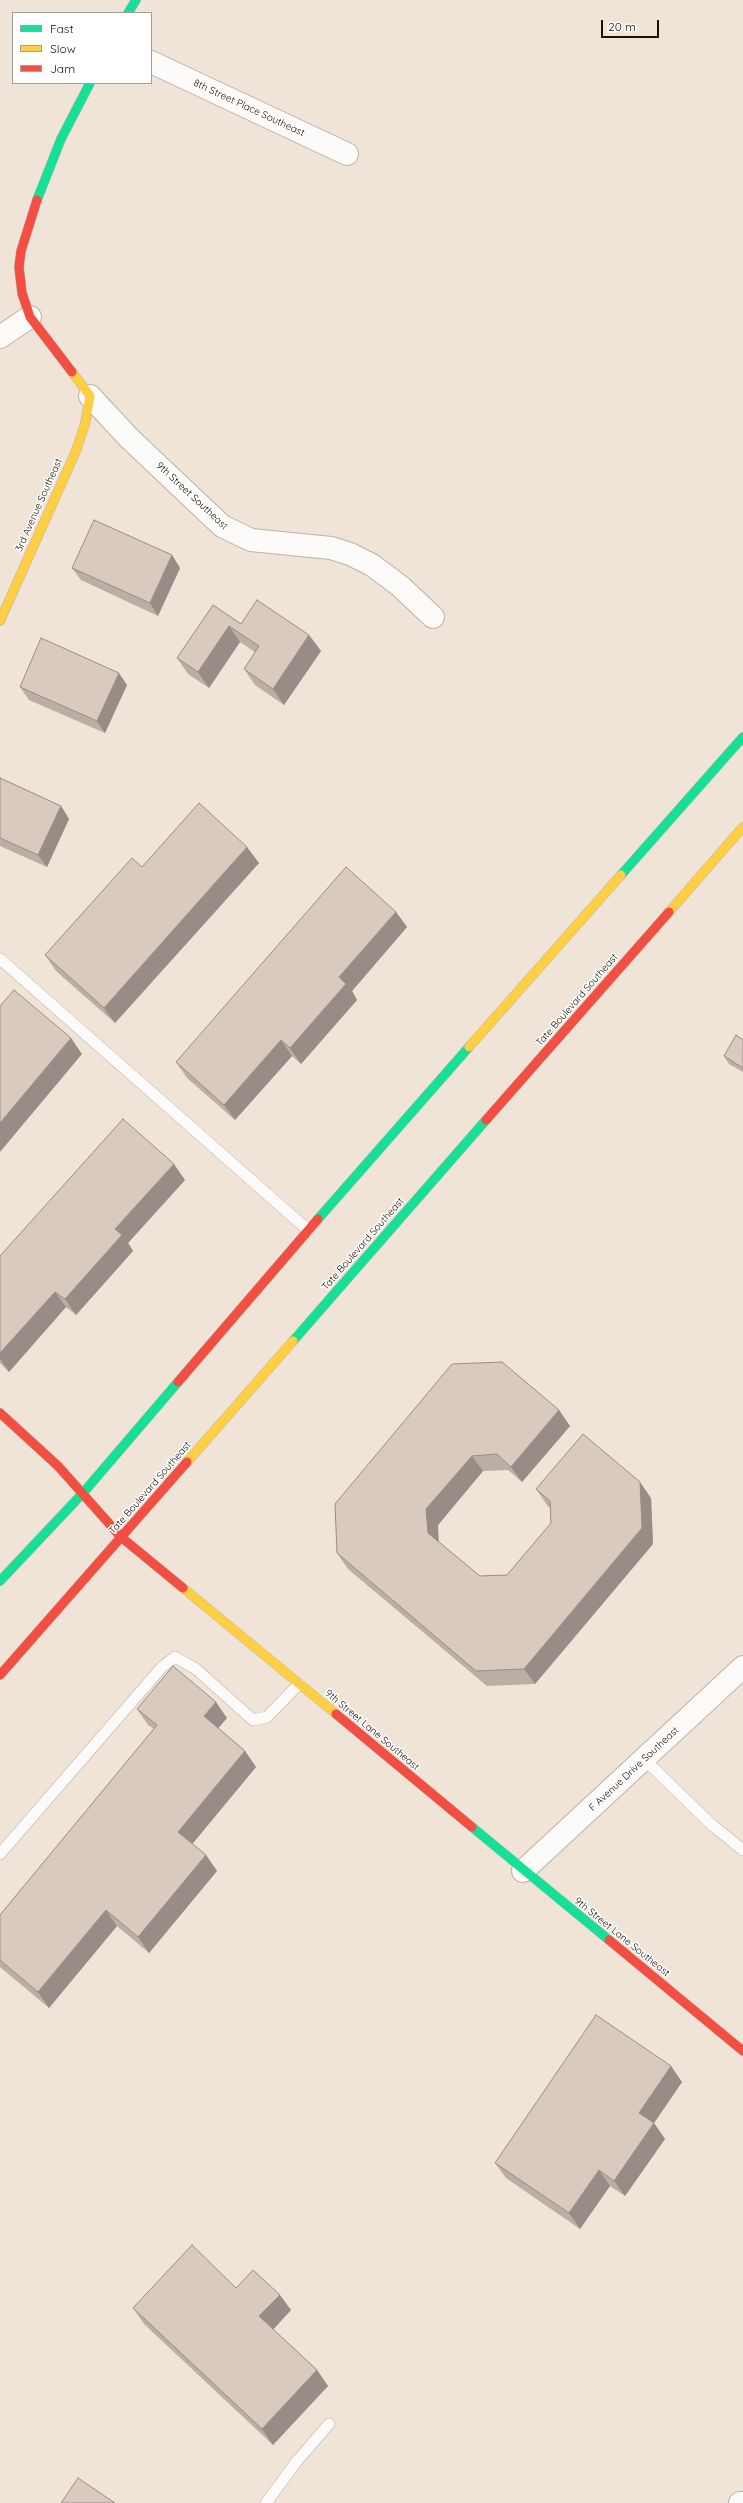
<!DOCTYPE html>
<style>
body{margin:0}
#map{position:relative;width:743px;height:2503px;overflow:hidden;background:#f0e4d8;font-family:Quicksand,sans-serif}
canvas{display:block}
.legend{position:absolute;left:12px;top:12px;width:140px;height:72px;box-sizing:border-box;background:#fff;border:1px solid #a49f9a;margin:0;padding:5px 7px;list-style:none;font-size:12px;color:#1c0f03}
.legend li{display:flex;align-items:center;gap:8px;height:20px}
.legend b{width:20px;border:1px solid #a49f9a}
.scale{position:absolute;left:601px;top:20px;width:58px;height:18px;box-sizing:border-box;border:2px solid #1c0f03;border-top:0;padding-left:5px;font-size:12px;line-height:14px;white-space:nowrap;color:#1c0f03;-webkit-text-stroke:3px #fff;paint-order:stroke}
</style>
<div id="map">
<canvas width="743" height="2503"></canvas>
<ul class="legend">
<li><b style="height:5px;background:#16e098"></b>Fast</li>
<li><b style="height:5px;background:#ffcf43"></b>Slow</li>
<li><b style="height:5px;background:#f24e42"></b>Jam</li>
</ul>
<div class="scale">20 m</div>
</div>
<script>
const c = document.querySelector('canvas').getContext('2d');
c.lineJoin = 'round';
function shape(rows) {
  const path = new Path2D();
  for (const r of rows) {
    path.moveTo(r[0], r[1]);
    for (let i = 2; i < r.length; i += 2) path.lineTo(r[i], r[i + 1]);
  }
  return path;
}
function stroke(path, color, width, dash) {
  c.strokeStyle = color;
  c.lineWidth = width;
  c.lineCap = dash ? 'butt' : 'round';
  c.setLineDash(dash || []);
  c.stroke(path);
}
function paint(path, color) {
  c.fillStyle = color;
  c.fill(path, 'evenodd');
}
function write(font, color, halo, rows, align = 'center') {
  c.font = font + ' Quicksand,sans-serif';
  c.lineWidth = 3;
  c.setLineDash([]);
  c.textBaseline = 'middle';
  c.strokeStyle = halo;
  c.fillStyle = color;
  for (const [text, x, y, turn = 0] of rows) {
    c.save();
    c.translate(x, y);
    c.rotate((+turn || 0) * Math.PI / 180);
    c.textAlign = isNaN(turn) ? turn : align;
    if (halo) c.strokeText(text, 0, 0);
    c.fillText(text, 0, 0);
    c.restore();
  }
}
const lane = shape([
 [0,959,308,1230],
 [645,1760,712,1825,743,1850],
 [0,1854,162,1667,175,1657,196,1669,253,1720,267,1717,299,1684],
 [266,2503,297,2461,329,2424]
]);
const street = shape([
 [151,62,347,154],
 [0,337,30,317],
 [90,396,129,438,222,526,251,540,331,548,350,554,372,565,400,586,433,617],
 [523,1871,743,1667],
 [740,2503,743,2503]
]);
const fast = shape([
 [128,13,136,0],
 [37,200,61,139,90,83],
 [621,875,743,737],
 [318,1219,469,1047],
 [293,1341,486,1120],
 [0,1581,83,1493,178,1382],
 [472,1827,609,1940]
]);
const slow = shape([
 [0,621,76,451,85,424,90,396,72,372],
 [669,912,743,827],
 [469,1047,621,875],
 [187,1462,293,1341],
 [183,1588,336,1714]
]);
const jam = shape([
 [37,200,21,251,19,267,22,293,30,317,72,372],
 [486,1120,669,912],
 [178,1382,318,1219],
 [0,1413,58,1466,121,1537,183,1588],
 [0,1675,187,1462],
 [336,1714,472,1827],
 [609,1940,743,2051]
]);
stroke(lane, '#bdb1a5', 12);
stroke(street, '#bdb1a5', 24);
stroke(fast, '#bdb1a5', 10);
stroke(slow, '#bdb1a5', 10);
stroke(jam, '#bdb1a5', 10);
stroke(lane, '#fdfbf9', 11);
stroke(street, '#fdfbf9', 22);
stroke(fast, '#16e098', 9);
stroke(slow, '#ffcf43', 9);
stroke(jam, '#f24e42', 9);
paint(shape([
 [172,555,180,568,158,616,81,580,72,568],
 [213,605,241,624,309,635,321,651,284,705,255,685,244,669,255,652,240,642,209,688,188,674,177,658],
 [127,685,105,733,29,700,20,687],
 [0,778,61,806,69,819,47,867,0,846],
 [259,863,115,1023,56,971,45,955,142,867],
 [396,912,407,927,352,991,357,1000,301,1064,292,1056,235,1120,187,1078,176,1062],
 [743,1040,743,1072,729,1064,724,1056],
 [185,1180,128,1243,133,1251,76,1315,66,1307,9,1372,0,1363,0,1256],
 [452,1364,570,1426,522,1482,508,1470,483,1471,438,1525,438,1542,480,1576,507,1575,551,1523,550,1508,547,1505,536,1489,651,1498,653,1544,535,1684,487,1686,348,1569,337,1553],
 [137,1709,227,1718,218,1728,245,1751,256,1767,192,1844,206,1855,217,1871,149,1953,117,1926,49,2008,0,1967,0,1915,154,1729,148,1725],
 [682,2082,654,2123,665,2139,625,2196,610,2186,580,2229,506,2178,495,2163],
 [236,2288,291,2310,273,2329,317,2370,328,2386,273,2445,144,2324,133,2308]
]), '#bbaea5');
paint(shape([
 [172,555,180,568,158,616,150,603],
 [229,626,240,642,209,688,198,672],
 [309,635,321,651,284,705,273,689],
 [119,673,127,685,105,733,97,721],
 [61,806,69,819,47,867,38,855],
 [247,847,259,863,115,1023,104,1008],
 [396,912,407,927,352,991,357,1000,301,1064,290,1048,339,977],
 [71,1038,82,1054,0,1152,0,1123],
 [281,1040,292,1056,235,1120,224,1105],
 [174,1164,185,1180,128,1243,133,1251,76,1315,65,1299,115,1229],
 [55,1292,66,1307,9,1372,0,1359,0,1353],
 [559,1410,570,1426,522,1482,511,1467],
 [472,1456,483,1471,438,1525,439,1548,428,1533,426,1509],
 [640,1482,651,1498,653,1544,535,1684,524,1669],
 [216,1702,227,1718,215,1732,204,1716],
 [245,1751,256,1767,189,1848,178,1832],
 [206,1855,217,1871,149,1953,138,1937],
 [106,1910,117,1926,49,2008,38,1992],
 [671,2066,682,2082,654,2123,665,2139,625,2196,614,2181,639,2113],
 [599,2170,610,2186,580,2229,569,2213],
 [280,2295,291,2310,271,2332,259,2316],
 [317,2370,328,2386,273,2445,262,2429]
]), '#988d86');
const building = shape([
 [94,520,172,555,150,603,72,568,94,520],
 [257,600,309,635,273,689,244,669,259,646,229,626,198,672,177,658,213,605,241,624,257,600],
 [41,638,119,673,97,721,20,687,41,638],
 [0,778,61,806,38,855,0,838,0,778],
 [199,803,247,847,104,1008,45,955,132,858,142,867,199,803],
 [346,867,396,912,339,977,346,984,290,1048,281,1040,224,1105,176,1062,346,867],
 [14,990,71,1038,0,1123,0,1006,14,990],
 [736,1035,743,1040,743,1068,724,1056,736,1035],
 [123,1119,174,1164,115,1229,122,1235,65,1299,55,1292,0,1353,0,1256,123,1119],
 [502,1362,559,1410,511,1467,497,1454,472,1456,426,1509,428,1533,480,1576,507,1575,551,1523,550,1501,536,1489,583,1434,640,1482,642,1528,524,1669,476,1671,337,1553,335,1504,452,1364,502,1362],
 [173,1666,216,1702,204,1716,245,1751,178,1832,206,1855,138,1937,106,1910,38,1992,0,1960,0,1915,157,1725,137,1709,173,1666],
 [596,2015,671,2066,639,2113,654,2123,614,2181,599,2170,569,2213,495,2163,596,2015],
 [192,2245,236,2288,253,2270,280,2295,259,2316,317,2370,262,2429,133,2308,192,2245],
 [78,2478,115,2503,61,2503,78,2478]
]);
paint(building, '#d9cac0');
stroke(building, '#988d86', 1);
write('10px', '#1c0f03', '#fff', [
 ["8th Street Place Southeast",249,108,25],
 ["9th Street Southeast",192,496,43],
 ["3rd Avenue Southeast",39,505,-66],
 ["Tate Boulevard Southeast",577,1000,-49],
 ["Tate Boulevard Southeast",363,1244,-49],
 ["Tate Boulevard Southeast",150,1488,-49],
 ["9th Street Lane Southeast",372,1730,40],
 ["F Avenue Drive Southeast",634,1769,-43],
 ["9th Street Lane Southeast",622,1937,39]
]);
</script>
